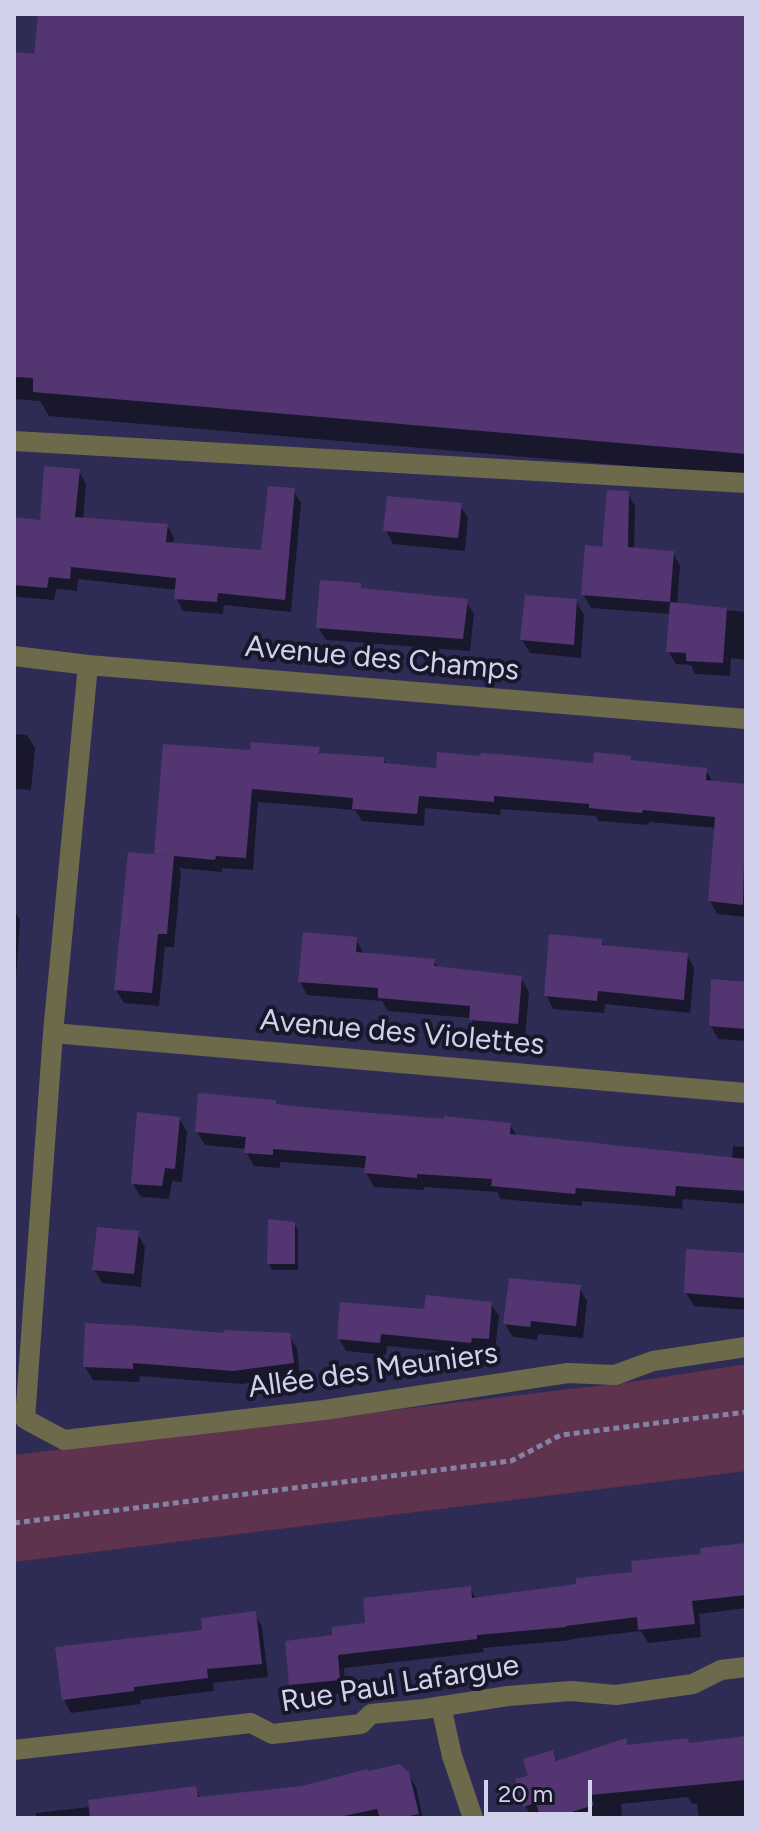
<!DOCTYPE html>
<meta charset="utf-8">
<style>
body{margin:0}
#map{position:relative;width:760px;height:1832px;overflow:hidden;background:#2e2c54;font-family:Figtree,sans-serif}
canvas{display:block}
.frame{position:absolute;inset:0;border:16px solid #d1d1eb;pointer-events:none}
.scale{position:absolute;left:484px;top:1780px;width:108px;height:36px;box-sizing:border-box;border:4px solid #d1d1eb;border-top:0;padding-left:10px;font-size:24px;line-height:28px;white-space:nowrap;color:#d1d1eb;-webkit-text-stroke:6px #181729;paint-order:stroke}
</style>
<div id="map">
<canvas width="760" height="1832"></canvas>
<div class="frame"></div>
<div class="scale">20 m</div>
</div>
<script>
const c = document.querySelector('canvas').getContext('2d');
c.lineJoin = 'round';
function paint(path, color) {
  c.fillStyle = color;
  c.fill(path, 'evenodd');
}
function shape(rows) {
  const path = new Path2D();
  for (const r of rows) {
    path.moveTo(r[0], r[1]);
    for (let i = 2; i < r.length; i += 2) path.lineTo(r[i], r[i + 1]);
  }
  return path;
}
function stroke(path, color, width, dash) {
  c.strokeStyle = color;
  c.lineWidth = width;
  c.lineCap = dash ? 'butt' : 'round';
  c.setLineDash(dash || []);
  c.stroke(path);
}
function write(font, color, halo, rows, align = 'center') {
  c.font = font + ' Figtree,sans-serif';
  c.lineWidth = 8;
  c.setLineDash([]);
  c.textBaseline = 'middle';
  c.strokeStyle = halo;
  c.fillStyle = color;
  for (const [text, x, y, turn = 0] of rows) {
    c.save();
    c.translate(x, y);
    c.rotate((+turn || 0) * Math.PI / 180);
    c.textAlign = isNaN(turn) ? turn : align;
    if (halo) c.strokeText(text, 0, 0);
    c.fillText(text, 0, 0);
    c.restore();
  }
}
paint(shape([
 [746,1364,746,1471,14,1562,14,1455,638,1381]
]), '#5f324e');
paint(shape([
 [40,14,746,14,746,476,49,416,40,401,14,399,14,54,36,56],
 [79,471,86,484,83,519,167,525,174,538,173,544,262,552,293,490,301,503,291,612,224,605,223,614,183,611,176,598,177,590,78,579,77,591,56,589,54,600,17,597,14,591,14,519,42,522],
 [627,493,635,506,634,550,673,553,680,566,677,605,746,612,746,660,731,658,730,676,695,674,691,665,676,664,668,651,671,614,591,608,583,594],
 [460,505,468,518,465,551,393,544,386,531],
 [360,585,363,590,466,601,474,614,470,651,326,640,318,627],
 [576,601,584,615,581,658,530,653,522,640],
 [14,734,27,735,35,748,31,790,14,789],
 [318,749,322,755,383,759,387,765,438,770,595,766,630,758,633,762,706,770,713,783,746,786,746,917,717,914,710,901,716,828,649,822,649,825,598,821,596,816,501,809,500,815,425,808,424,826,362,821,355,810,258,802,253,870,222,868,222,872,179,868,181,872,174,947,165,947,159,1006,124,1003,116,990,157,857,156,854,252,752],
 [14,910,20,920,14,1008],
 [356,939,364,955,434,961,438,969,521,978,529,992,525,1037,479,1033,470,1018,388,1011,382,1001,307,995,300,981],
 [602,941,605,947,687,955,694,968,690,1013,605,1004,604,1013,553,1009,546,995],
 [746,984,746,1041,718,1039,711,1026],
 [275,1102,278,1107,510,1125,518,1137,732,1160,733,1146,746,1147,746,1204,683,1199,682,1209,582,1201,582,1206,501,1199,497,1192,424,1187,424,1190,374,1187,366,1173,367,1168,280,1162,280,1168,254,1166,246,1152,247,1149,205,1145,197,1132],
 [179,1118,187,1132,182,1182,172,1181,169,1199,141,1197,133,1184],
 [294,1224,298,1230,298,1270,272,1270,269,1264],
 [137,1233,145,1247,141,1287,102,1283,94,1269],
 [746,1255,746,1310,694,1306,686,1293],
 [579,1287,587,1301,583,1338,538,1334,537,1340,513,1337,505,1324],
 [491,1304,499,1316,495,1351,478,1350,478,1355,387,1346,386,1355,346,1351,339,1339,426,1312],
 [289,1335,297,1349,300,1376,242,1384,140,1376,139,1382,93,1380,85,1367,225,1336],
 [746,1545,746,1608,699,1614,701,1637,648,1643,641,1631,572,1639,572,1640,483,1648,484,1652,344,1668,346,1693,299,1698,291,1684,335,1637,470,1588,476,1599,578,1586],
 [254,1613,262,1627,268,1677,213,1683,214,1691,140,1700,141,1704,71,1713,64,1700,204,1632],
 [746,1738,746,1818,699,1818,697,1804,692,1804,688,1797,621,1804,622,1818,543,1818,542,1816,532,1818,525,1806,531,1777,552,1752,558,1762,625,1741,628,1747,690,1745],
 [408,1773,416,1787,423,1818,37,1818,36,1813,117,1804,195,1788,201,1799]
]), '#0007');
paint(shape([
 [38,14,746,14,746,454,33,392,33,378,14,377,14,52,34,54],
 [44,466,80,469,75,517,168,524,166,542,261,550,268,486,295,488,285,600,218,593,217,602,174,599,176,578,71,567,70,579,49,577,47,588,14,585,14,517,40,520],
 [607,490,629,491,628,547,674,551,670,602,727,608,723,663,686,661,686,653,666,652,670,602,581,595,585,545,602,547],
 [387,496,462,503,458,538,383,531],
 [320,580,361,583,361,588,468,599,463,639,316,628],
 [525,595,577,599,574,645,520,640],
 [251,742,320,747,319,753,384,757,384,763,436,768,437,752,480,756,481,753,498,754,593,763,594,752,631,756,631,760,707,768,706,780,746,784,743,905,708,901,715,817,643,810,642,813,589,808,589,804,494,796,494,802,419,796,417,814,352,809,353,798,252,789,246,858,216,856,215,860,154,854,163,744,250,750],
 [128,852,174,856,167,934,158,934,152,993,114,990],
 [303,932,357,937,356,952,435,959,434,966,522,976,518,1024,469,1020,470,1006,378,998,378,988,298,982],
 [549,934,603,939,602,945,688,953,684,1000,598,991,597,1001,544,996],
 [711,979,746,982,746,1029,709,1026],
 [198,1093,276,1100,276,1104,325,1109,444,1119,444,1116,511,1123,510,1134,746,1159,746,1191,676,1186,675,1196,576,1188,575,1194,491,1186,492,1179,417,1174,417,1178,364,1173,366,1156,273,1149,273,1155,244,1153,246,1137,195,1132],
 [137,1112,180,1117,175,1169,165,1168,162,1186,131,1184],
 [268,1219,295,1222,295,1264,267,1264],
 [97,1227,139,1231,134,1274,92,1270],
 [686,1249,746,1253,746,1298,684,1293],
 [509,1278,581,1285,576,1326,531,1321,530,1327,503,1324],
 [426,1295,492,1302,489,1339,472,1338,471,1343,381,1334,380,1343,337,1339,340,1302,424,1309],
 [85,1323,141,1326,224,1333,224,1330,290,1333,294,1363,233,1371,133,1363,133,1369,83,1367],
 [746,1543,746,1595,692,1601,695,1624,638,1630,637,1617,566,1626,566,1627,477,1635,477,1639,338,1655,340,1680,289,1685,285,1641,332,1635,332,1627,365,1623,363,1598,471,1586,472,1598,576,1584,576,1578,632,1572,631,1561,701,1554,700,1548],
 [256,1611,262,1664,207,1669,208,1678,134,1687,134,1691,62,1700,55,1647,202,1630,201,1618],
 [746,1736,746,1780,590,1795,594,1805,556,1817,554,1812,540,1816,536,1803,523,1807,515,1779,528,1776,523,1759,553,1750,556,1761,626,1738,627,1745,688,1738,689,1743],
 [399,1764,409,1772,419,1814,400,1818,380,1818,377,1809,334,1818,90,1818,88,1800,196,1786,198,1797,302,1786,367,1769,369,1771]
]), '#523571');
stroke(shape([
 [14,1523,511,1461,561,1435,746,1412]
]), '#8483a4', 5, [6, 4]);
stroke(shape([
 [14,441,746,483],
 [14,656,88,665,746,719],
 [53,1033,746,1093],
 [25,1419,53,1033,88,665],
 [25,1419,64,1440,324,1410,568,1373,615,1375,653,1361,746,1347],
 [441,1706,452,1756,473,1818],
 [14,1750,251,1723,272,1734,361,1724,371,1714,424,1709,508,1696,571,1691,616,1695,693,1684,721,1670,746,1667]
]), '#6d6a4c', 20);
write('30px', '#d1d1eb', '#181729', [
 ["Avenue des Champs",382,659,5],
 ["Avenue des Violettes",402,1033,5],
 ["Allée des Meuniers",373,1371,-8],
 ["Rue Paul Lafargue",400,1684,-9]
]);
</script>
